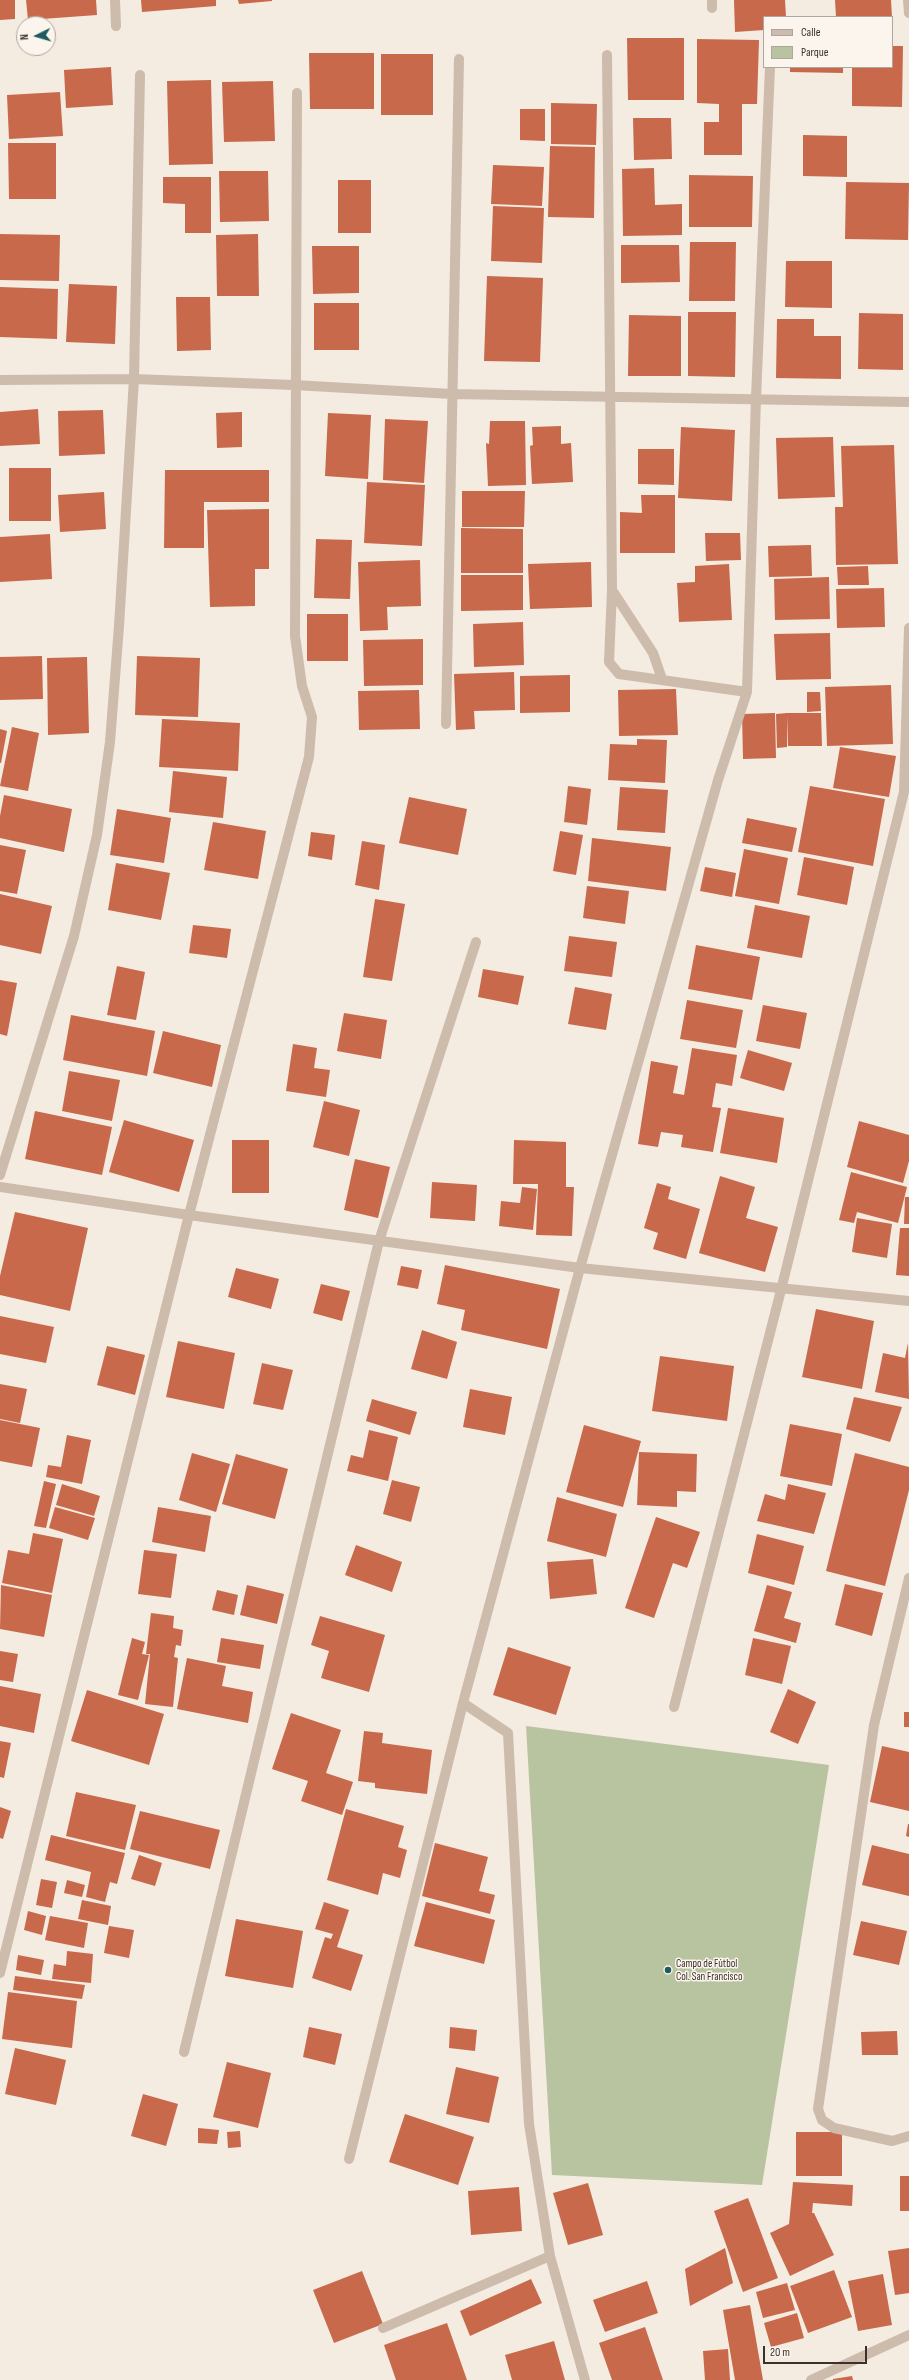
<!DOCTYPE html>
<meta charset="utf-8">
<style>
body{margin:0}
#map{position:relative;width:909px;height:2380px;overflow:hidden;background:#f4ebe1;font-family:"Sofia Sans Condensed",sans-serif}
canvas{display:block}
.legend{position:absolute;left:763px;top:16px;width:130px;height:52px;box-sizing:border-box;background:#fbf5ee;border:1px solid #aea6a0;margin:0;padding:5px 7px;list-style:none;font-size:12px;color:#3b302b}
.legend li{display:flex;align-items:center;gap:8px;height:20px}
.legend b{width:20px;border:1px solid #aea6a0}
.north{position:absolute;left:16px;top:16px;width:40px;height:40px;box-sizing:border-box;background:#fbf5ee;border:1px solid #aea6a0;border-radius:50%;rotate:265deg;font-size:11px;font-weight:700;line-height:16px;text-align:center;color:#3b302b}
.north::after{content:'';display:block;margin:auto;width:14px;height:18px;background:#1f5a5e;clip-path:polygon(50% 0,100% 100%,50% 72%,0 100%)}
.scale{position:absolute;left:763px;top:2346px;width:104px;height:18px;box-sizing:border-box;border:2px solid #3b302b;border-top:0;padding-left:5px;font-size:12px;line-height:14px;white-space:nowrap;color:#3b302b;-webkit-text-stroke:3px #fbf5ee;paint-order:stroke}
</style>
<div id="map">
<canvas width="909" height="2380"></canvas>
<ul class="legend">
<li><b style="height:5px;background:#cdbbac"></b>Calle</li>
<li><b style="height:11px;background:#b8c4a0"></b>Parque</li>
</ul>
<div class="north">N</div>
<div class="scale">20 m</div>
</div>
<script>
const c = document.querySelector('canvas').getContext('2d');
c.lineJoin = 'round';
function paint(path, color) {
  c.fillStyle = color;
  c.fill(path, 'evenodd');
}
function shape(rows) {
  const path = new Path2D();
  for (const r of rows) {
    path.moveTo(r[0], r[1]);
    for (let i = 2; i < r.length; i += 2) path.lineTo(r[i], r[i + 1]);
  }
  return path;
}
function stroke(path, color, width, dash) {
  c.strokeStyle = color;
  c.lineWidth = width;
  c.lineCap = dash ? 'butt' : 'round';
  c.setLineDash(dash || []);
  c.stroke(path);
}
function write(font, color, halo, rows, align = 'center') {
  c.font = font + ' "Sofia Sans Condensed",sans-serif';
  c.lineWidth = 3;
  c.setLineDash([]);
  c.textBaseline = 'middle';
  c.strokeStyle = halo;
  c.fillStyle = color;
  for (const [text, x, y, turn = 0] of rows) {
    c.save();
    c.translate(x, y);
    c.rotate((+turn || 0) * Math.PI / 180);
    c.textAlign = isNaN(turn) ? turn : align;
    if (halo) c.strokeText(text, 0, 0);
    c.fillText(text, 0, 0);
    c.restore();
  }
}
paint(shape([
 [526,1726,829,1765,762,2185,552,2175]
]), '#b8c4a0');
paint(shape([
 [0,0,15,0,15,19,0,20],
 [26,0,96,0,97,15,28,20],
 [141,0,216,0,216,6,142,12],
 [238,0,272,0,272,1,239,4],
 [734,0,785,0,786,17,764,17,764,30,735,32],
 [835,0,891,0,892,17,836,17],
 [627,38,684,38,684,100,628,100],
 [697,39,759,40,757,104,742,104,742,155,704,155,704,122,719,122,719,104,697,103],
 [892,46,903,46,902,107,852,106,852,67,892,67],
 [309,53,374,53,374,109,310,109],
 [381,54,433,54,433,115,381,115],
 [111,67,113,105,66,108,64,70],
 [790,67,843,67,843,73,790,72],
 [211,80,213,164,169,165,167,81],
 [273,81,275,141,224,142,222,82],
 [60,92,63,136,9,139,7,95],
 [551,103,597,104,596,145,551,144],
 [520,109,545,109,545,141,520,140],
 [633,118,671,118,672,159,634,160],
 [803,135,847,136,847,177,803,176],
 [8,143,56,143,56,199,9,199],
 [550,146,595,147,594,218,548,217],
 [493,165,544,167,542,206,491,204],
 [654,168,655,205,682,204,682,235,623,236,622,169],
 [219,171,268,171,269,221,220,222],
 [689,175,753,176,752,227,689,227],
 [163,177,211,177,211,233,185,233,185,204,163,203],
 [338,180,371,180,371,233,338,233],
 [846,182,909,183,908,240,845,239],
 [493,206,544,208,542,263,491,261],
 [0,234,60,235,59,281,0,280],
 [258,234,259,296,217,296,216,235],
 [690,242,736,242,735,301,689,301],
 [621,245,679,245,680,282,621,283],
 [312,246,359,246,359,293,313,294],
 [786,261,832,261,832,308,785,307],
 [487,276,543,278,540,362,484,361],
 [69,284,117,286,115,344,66,342],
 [0,287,58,289,57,339,0,337],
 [176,297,210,297,211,350,177,351],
 [314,303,359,303,359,350,314,350],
 [688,312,736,312,735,377,688,376],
 [859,313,903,314,903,370,858,369],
 [629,315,681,316,681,376,628,376],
 [777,319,814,319,814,336,841,336,841,379,776,378],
 [38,409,40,444,0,446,0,412],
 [103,410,105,454,59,456,58,411],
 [242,412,242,447,217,448,216,413],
 [328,413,371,415,368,479,325,476],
 [385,419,428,421,424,483,383,480],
 [490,421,525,421,526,485,488,486,486,443,489,444],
 [561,426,561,444,571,443,573,482,532,484,530,446,533,445,532,427],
 [681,427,735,430,732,501,678,498],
 [833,437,835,497,778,499,776,438],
 [894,445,898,564,836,565,835,507,843,507,841,446],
 [638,449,674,449,674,485,638,484],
 [9,468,51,468,51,521,9,521],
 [165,470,269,470,269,502,204,502,204,548,164,548],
 [367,482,425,485,422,546,364,543],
 [462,491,525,491,524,527,462,527],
 [104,492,106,529,60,532,58,495],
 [641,495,675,495,675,553,620,553,620,512,642,513],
 [269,509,269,569,255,569,255,606,210,607,207,510],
 [461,528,523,529,523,573,461,573],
 [705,533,740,533,741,560,706,561],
 [50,534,52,579,0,582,0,537],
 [316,539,352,540,350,599,314,598],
 [811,545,812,576,769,577,768,546],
 [420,560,421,606,387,607,388,630,360,631,358,562],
 [591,562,592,607,530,609,528,564],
 [729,564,732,620,679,622,677,583,695,582,695,566],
 [868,566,869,585,838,585,837,567],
 [461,575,523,575,523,610,461,611],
 [829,577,830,619,775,620,774,579],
 [884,588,885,627,837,628,836,589],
 [307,614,348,614,348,661,307,661],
 [523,622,524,665,474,667,473,624],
 [830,633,831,679,776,680,774,634],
 [423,639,423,685,364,686,363,640],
 [42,656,43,699,0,700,0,657],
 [137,656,200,658,198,717,135,715],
 [87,657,89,733,48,735,47,658],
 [514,672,515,710,474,711,475,729,456,730,454,674],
 [570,675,570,712,520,713,520,676],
 [891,685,893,744,827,746,825,687],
 [676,689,678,735,619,736,618,690],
 [419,690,420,729,359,730,358,691],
 [807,692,820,692,821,711,807,712],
 [775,713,776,758,743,759,742,714],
 [787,713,821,713,822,746,788,746,787,715,787,747,777,748,776,714],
 [162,719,240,723,238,771,159,767],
 [12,727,39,733,28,791,0,786],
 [0,729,7,731,1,763,0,763],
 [637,739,667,740,665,783,608,780,610,744,637,745],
 [840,747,896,756,889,797,833,788],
 [173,771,227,777,223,818,169,812],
 [568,786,591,789,587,825,564,822],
 [810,786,885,799,873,866,798,852],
 [620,787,668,790,665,833,617,830],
 [4,795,72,809,64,852,0,838,0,816],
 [409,797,467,809,458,855,399,843],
 [117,809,171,818,164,863,110,855],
 [747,818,797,828,792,852,742,843],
 [213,822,266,831,258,879,204,870],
 [560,831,583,835,576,875,553,871],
 [311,832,335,835,332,860,308,856],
 [592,838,671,847,666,891,588,881],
 [362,841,385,845,379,890,355,885],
 [0,845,26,850,17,894,0,891],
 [744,849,788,858,779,904,735,896],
 [804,857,854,867,847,905,797,895],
 [116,863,170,873,161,920,108,910],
 [705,867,736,873,732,897,700,891],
 [587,886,629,891,625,924,583,918],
 [0,894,52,906,41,954,0,945],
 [375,899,405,904,392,981,363,977],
 [755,905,810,916,802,958,747,948],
 [193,925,231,929,227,958,189,953],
 [569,936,617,942,612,977,564,971],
 [696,945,760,957,752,1000,688,989],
 [117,966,145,972,136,1020,107,1015],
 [483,969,524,976,518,1005,478,997],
 [0,980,17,983,7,1036,0,1034],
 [575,987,612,994,606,1030,568,1024],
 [687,1000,743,1010,736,1048,680,1039],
 [763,1005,807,1013,800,1049,756,1041],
 [344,1013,387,1020,381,1059,337,1051],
 [71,1015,155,1031,147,1076,63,1060],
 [163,1031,221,1045,212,1087,153,1073],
 [293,1044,317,1048,314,1068,330,1070,326,1097,286,1091],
 [692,1048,737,1055,732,1086,716,1083,712,1107,721,1108,713,1152,681,1147,683,1135,661,1132,658,1147,638,1144,651,1061,678,1066,673,1093,684,1095],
 [748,1050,792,1063,784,1091,740,1078],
 [69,1071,120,1080,112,1121,62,1111],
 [324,1101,360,1110,349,1156,313,1147],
 [728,1108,784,1118,777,1163,720,1153],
 [35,1111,112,1127,102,1175,25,1159],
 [124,1120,194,1140,179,1192,109,1172],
 [859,1121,909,1135,909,1161,903,1183,847,1167],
 [232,1140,269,1140,269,1193,232,1193],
 [514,1140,566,1142,566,1187,574,1187,572,1236,536,1235,538,1184,513,1184],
 [355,1159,390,1167,378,1218,344,1210],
 [851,1172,907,1187,898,1223,857,1212,854,1223,839,1220],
 [720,1176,755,1187,746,1218,778,1227,765,1272,699,1253],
 [432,1182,477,1185,475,1221,430,1218],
 [657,1183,671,1187,668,1199,700,1209,686,1259,653,1249,658,1233,644,1228],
 [522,1187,537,1189,533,1230,499,1226,501,1201,520,1203],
 [905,1197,909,1197,909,1224,904,1224],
 [15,1212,88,1228,70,1311,0,1295,0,1276],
 [857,1218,892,1224,887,1258,852,1252],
 [900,1228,909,1228,909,1276,896,1275],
 [445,1265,560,1289,547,1349,461,1330,465,1310,437,1304],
 [401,1266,422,1270,418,1289,397,1285],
 [236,1268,279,1279,271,1309,228,1297],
 [321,1284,350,1291,342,1321,313,1313],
 [816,1309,874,1321,862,1389,802,1377],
 [0,1316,54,1327,46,1363,0,1354],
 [422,1330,457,1342,447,1379,411,1369],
 [178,1341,235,1353,224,1409,166,1397],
 [908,1343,909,1399,875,1392,883,1353,905,1358],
 [107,1346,145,1355,135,1395,97,1385],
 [660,1356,734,1366,727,1421,652,1411],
 [262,1363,293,1370,283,1410,253,1404],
 [0,1384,27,1389,20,1423,0,1419],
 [470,1389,512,1397,505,1435,463,1427],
 [854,1397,902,1407,890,1442,846,1429],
 [372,1399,417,1412,410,1435,366,1421],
 [0,1420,40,1428,32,1467,0,1461],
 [790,1424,842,1434,832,1486,780,1476],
 [584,1425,641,1441,623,1507,566,1492],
 [369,1430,398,1437,388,1481,347,1471,351,1455,363,1458],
 [67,1435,91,1440,82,1484,46,1477,48,1465,61,1467],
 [639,1452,697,1454,696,1492,677,1491,677,1507,637,1505],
 [192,1453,230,1464,216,1512,179,1500],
 [855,1453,909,1467,909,1490,885,1586,826,1571],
 [236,1454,288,1469,275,1519,222,1504],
 [392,1480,420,1487,411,1522,383,1514],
 [44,1481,56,1484,46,1528,34,1526],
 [62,1484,100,1496,94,1516,56,1505],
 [788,1484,826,1493,814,1534,757,1521,765,1494,785,1500],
 [557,1497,617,1514,606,1557,547,1541],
 [55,1507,95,1518,88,1540,49,1528],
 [158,1507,211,1516,205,1552,152,1542],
 [656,1517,700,1532,687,1568,673,1563,654,1618,625,1608],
 [33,1533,63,1539,52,1593,2,1583,8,1550,29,1554],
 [757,1534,804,1546,794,1585,748,1573],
 [356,1545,402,1562,392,1592,345,1575],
 [144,1550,177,1554,171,1598,138,1594],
 [593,1559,597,1594,550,1599,547,1562],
 [845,1584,883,1593,872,1636,835,1625],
 [1,1585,52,1595,44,1637,0,1629],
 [247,1585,284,1594,277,1624,240,1615],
 [767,1585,792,1592,784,1618,801,1623,796,1643,754,1631],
 [217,1590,238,1595,234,1615,212,1610],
 [151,1613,174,1616,173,1628,183,1630,181,1646,176,1645,174,1657,178,1658,173,1707,145,1704,150,1654,146,1654],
 [320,1616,385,1635,369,1692,321,1678,329,1651,311,1645],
 [132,1638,145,1642,142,1654,149,1655,138,1700,118,1695],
 [221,1638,264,1645,260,1669,217,1662],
 [753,1638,791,1646,782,1684,745,1675],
 [508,1647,571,1667,556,1715,493,1695],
 [0,1651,18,1654,13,1682,0,1680],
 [187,1658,226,1666,222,1686,253,1692,248,1723,177,1709],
 [0,1686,41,1694,34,1733,0,1726],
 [788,1689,816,1702,798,1744,770,1732],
 [87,1690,164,1714,149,1765,71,1741],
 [904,1712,909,1712,909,1727,904,1727],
 [291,1713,341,1730,326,1773,353,1782,342,1815,301,1801,308,1781,272,1769],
 [364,1731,383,1733,382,1743,432,1750,427,1794,375,1788,375,1783,358,1781],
 [0,1741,11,1743,4,1778,0,1777],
 [882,1746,909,1752,909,1811,870,1802],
 [76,1792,136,1805,125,1850,66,1836],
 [0,1807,11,1811,3,1839,0,1838],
 [346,1809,404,1826,398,1847,407,1850,400,1878,383,1873,378,1895,327,1880],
 [140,1811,220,1830,210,1869,130,1849],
 [908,1824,909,1824,909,1837,906,1836],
 [51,1835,125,1853,117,1884,110,1882,105,1902,86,1897,91,1872,45,1860],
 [435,1843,488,1857,479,1891,495,1895,490,1914,422,1896],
 [872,1845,909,1854,909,1896,862,1885],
 [139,1855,162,1863,155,1886,131,1879],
 [41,1879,57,1882,52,1908,36,1905],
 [67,1880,85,1885,82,1897,64,1893],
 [82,1900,111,1906,108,1925,78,1919],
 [324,1902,349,1910,337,1947,363,1955,351,1991,312,1978,325,1937,331,1939,333,1934,315,1929],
 [426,1902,495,1920,484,1964,414,1946],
 [28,1911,46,1916,42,1935,24,1930],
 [50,1916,88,1923,84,1948,45,1940],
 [236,1919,303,1931,293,1988,225,1976],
 [861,1921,907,1931,899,1965,853,1955],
 [109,1926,134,1930,129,1958,104,1953],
 [67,1951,93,1954,91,1983,52,1979,54,1964,66,1966],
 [18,1955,44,1960,41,1975,16,1970],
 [15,1976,85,1985,82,1999,13,1990],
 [8,1992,77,2001,72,2048,2,2039],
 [309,2027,342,2034,335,2065,303,2057],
 [450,2027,477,2030,475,2051,449,2048],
 [897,2031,898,2055,862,2055,861,2032],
 [15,2048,66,2060,56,2105,5,2094],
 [227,2062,271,2073,258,2128,213,2117],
 [456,2067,499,2077,489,2123,446,2114],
 [143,2094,178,2104,166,2146,131,2136],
 [405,2114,474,2137,458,2185,389,2162],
 [198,2128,219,2130,217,2144,198,2143],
 [240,2131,241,2147,228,2148,227,2132],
 [796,2132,842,2132,842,2176,796,2176],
 [900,2176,909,2176,909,2211,900,2211],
 [793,2182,853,2185,852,2206,813,2203,812,2213,814,2213,834,2255,790,2276,770,2233,789,2224],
 [588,2183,603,2235,568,2245,553,2193],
 [519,2187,522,2231,471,2235,468,2191],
 [748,2198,778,2278,743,2292,714,2211],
 [725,2248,733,2283,690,2306,685,2269],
 [909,2248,909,2293,895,2295,888,2251],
 [834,2270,852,2317,808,2333,790,2286],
 [362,2271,383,2324,334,2343,313,2290],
 [883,2274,892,2325,858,2331,848,2281],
 [531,2279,542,2303,470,2336,460,2311],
 [647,2281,658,2313,605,2332,593,2300],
 [787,2283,795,2310,763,2318,756,2292],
 [750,2305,763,2380,735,2380,723,2310],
 [797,2313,804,2338,771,2347,764,2323],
 [447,2323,467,2380,396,2380,384,2345],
 [645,2327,663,2380,612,2380,599,2343],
 [554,2341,565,2380,512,2380,505,2355],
 [728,2349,730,2380,705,2380,703,2351],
 [852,2376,853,2380,833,2380,833,2379]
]), '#c8694b');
stroke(shape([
 [115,0,116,26],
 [712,0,712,8],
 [908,0,909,13],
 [607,55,612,590,609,662,619,674,747,692],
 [0,380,134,379,294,385,452,394,909,402],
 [612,590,653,653,662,679],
 [446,724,459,59],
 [0,1175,74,936,97,835,110,742,119,626,134,379,140,75],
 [0,1187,189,1215,580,1268,909,1301],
 [909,1578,874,1725,818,2109,822,2120,834,2128,892,2141,909,2136],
 [463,1703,508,1733,529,2124,550,2256,585,2380],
 [674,1707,781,1290,904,792,909,628],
 [0,1973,189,1215,309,757,312,717,302,686,295,636,297,93],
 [184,2052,379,1241,476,942],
 [349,2159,463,1703,580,1268,718,780,747,692,756,398,770,67],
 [383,2328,550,2256],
 [811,2380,909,2335]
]), '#cdbbac', 10);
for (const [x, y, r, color] of [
 [668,1970,4,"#1f5a5e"]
]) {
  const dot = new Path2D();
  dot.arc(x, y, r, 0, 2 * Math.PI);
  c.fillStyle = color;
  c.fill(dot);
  stroke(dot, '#fbf5ee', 1.5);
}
write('11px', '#3b302b', '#fbf5ee', [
 ["Campo de Fútbol",676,1964],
 ["Col. San Francisco",676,1977]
], 'left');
</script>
